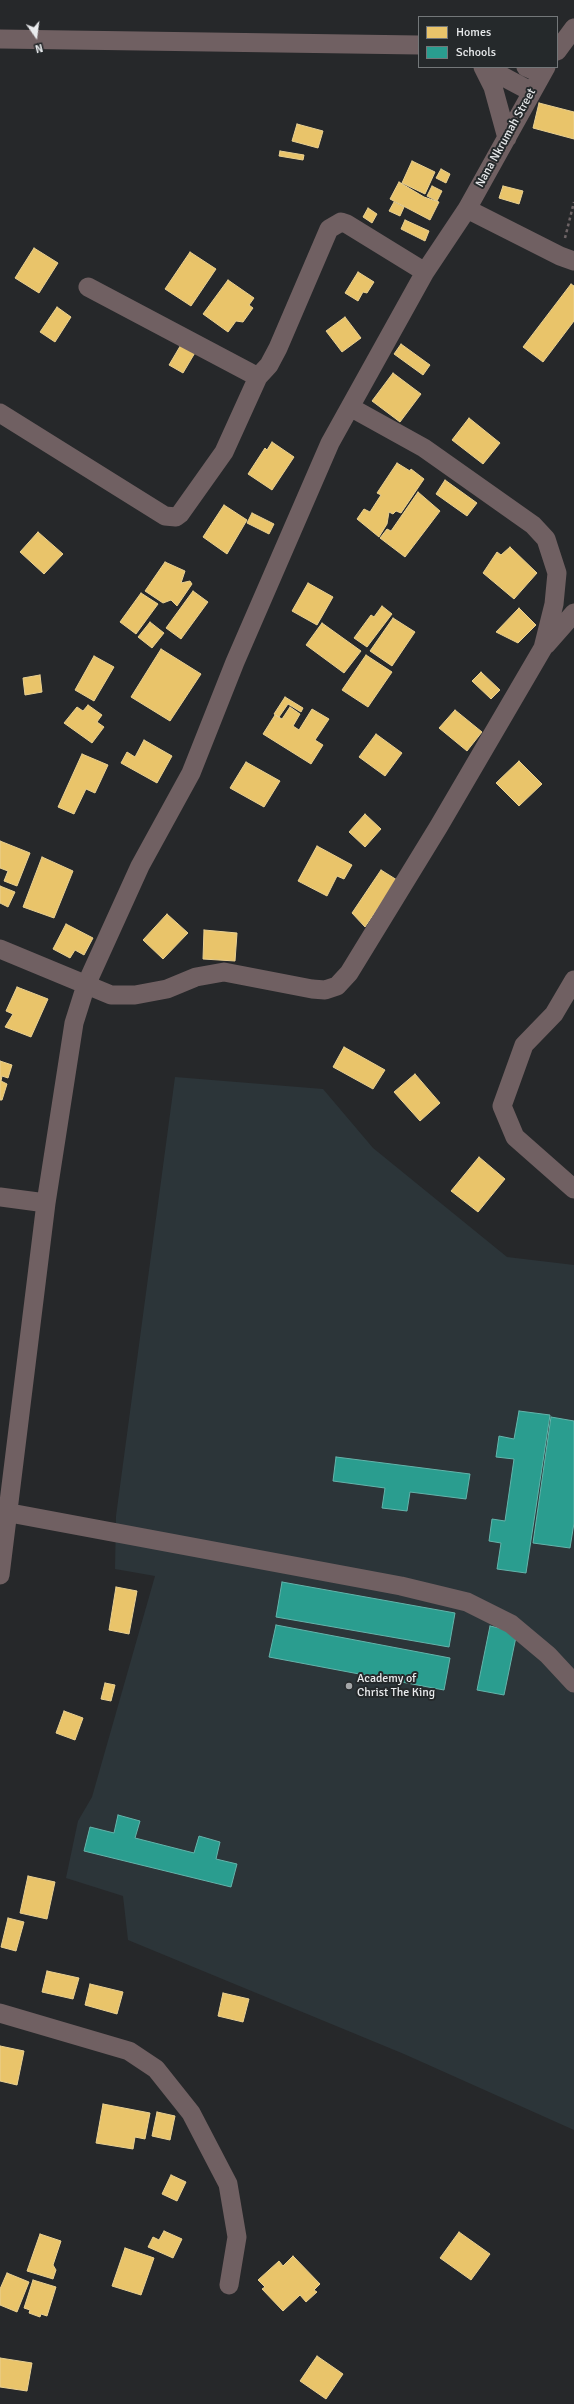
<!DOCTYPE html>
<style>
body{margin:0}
#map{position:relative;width:574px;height:2404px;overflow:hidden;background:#26282a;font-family:Signika,sans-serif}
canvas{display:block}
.legend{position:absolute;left:418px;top:16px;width:140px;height:52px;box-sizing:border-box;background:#25292b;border:1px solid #737779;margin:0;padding:5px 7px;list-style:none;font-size:12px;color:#e9ebed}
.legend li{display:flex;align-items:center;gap:8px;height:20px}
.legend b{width:20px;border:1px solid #737779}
.north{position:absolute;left:16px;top:16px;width:40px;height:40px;-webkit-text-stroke:3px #25292b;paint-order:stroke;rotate:166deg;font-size:11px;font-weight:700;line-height:16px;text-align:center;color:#e9ebed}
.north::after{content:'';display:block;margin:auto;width:14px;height:18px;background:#e9ebed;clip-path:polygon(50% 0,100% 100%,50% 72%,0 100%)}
</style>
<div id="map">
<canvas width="574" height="2404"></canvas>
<ul class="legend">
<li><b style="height:11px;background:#e9c46a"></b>Homes</li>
<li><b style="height:11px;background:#2a9d8f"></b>Schools</li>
</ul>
<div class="north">N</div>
</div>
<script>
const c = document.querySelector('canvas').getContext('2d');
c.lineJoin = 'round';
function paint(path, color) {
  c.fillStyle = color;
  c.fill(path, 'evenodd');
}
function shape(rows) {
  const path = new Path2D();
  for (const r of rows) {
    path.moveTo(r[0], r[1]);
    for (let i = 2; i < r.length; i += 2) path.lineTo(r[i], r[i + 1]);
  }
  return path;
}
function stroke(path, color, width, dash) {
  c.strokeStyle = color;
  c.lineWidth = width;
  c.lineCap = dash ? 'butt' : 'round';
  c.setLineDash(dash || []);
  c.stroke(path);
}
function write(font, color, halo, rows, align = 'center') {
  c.font = font + ' Signika,sans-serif';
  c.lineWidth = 4;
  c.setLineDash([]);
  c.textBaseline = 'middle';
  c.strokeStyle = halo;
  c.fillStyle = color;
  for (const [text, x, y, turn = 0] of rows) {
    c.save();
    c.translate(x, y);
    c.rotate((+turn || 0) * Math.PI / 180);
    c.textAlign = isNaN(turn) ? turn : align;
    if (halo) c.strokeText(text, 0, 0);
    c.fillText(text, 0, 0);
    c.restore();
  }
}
paint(shape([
 [175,1077,323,1089,373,1148,507,1257,574,1265,574,2130,404,2054,128,1940,123,1896,66,1878,78,1821,92,1797,155,1576,115,1569,116,1516]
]), '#2c3539');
const homes = shape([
 [539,103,574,112,574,139,533,128,539,103],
 [297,124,323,131,318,148,292,141,297,124],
 [280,151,304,155,303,160,279,156,280,151],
 [412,161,435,172,425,194,402,183,412,161],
 [441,169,450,174,446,183,436,178,441,169],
 [399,182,424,197,439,202,430,220,390,199,399,182],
 [432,186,442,191,437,201,427,196,432,186],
 [503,186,523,191,519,204,499,198,503,186],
 [394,202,404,207,400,216,389,211,394,202],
 [368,208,377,214,372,223,363,217,368,208],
 [405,220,429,231,425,241,401,229,405,220],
 [34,248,58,263,39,293,15,278,34,248],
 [190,252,216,269,191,306,165,289,190,252],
 [358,272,374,282,367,293,363,292,358,301,345,293,358,272],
 [228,280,254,298,249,305,253,308,243,322,236,321,228,332,203,314,228,280],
 [571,284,574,286,574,321,543,362,523,347,571,284],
 [57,307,71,317,55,342,40,332,57,307],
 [345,317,361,338,342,352,326,331,345,317],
 [182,343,196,351,183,373,169,365,182,343],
 [401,344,430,365,423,375,394,354,401,344],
 [393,373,421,394,400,422,372,401,393,373],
 [469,418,500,443,483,464,452,440,469,418],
 [272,442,294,457,272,490,248,474,265,448,267,450,272,442],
 [397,463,410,471,411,469,424,479,401,513,396,511,393,514,389,512,387,524,379,537,357,519,364,509,370,512,381,495,377,493,397,463],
 [445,480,477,503,467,516,436,494,445,480],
 [418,492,440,511,405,557,380,538,387,529,391,531,418,492],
 [224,505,247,520,227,554,203,537,224,505],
 [252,513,274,524,269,534,247,523,252,513],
 [38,532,63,554,44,574,20,552,38,532],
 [510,547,537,573,514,599,483,573,497,552,501,555,510,547],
 [165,562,185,571,181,583,190,581,192,584,177,606,171,600,163,603,145,591,165,562],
 [308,583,333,597,317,625,292,611,308,583],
 [193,591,208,602,181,639,166,628,193,591],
 [141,593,158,604,136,634,120,622,141,593],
 [382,606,392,614,367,647,354,638,371,615,374,617,382,606],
 [519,608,536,625,518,643,496,632,519,608],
 [393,618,415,632,392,666,370,651,393,618],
 [150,622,164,633,152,648,138,637,150,622],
 [322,623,361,651,344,673,306,645,322,623],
 [161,649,201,674,170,721,131,697,161,649],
 [366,655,392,672,368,707,342,690,366,655],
 [94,656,114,667,94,701,75,690,94,656],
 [481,672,500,690,491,699,472,681,481,672],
 [40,675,42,692,25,695,23,678,40,675],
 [285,697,303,708,301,712,288,704,279,717,274,714,285,697],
 [88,705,102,715,97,722,104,727,92,743,64,723,77,707,83,711,88,705],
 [290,707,300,714,293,726,299,730,312,709,329,719,315,740,323,745,311,764,263,734,275,715,282,719,290,707],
 [455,710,482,732,467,751,439,728,455,710],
 [376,734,402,753,385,776,359,757,376,734],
 [144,740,172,756,157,783,121,763,127,752,135,757,144,740],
 [82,754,108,765,95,793,86,789,74,814,58,807,82,754],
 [519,761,542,784,519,806,496,783,519,761],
 [246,762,280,781,264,807,230,788,246,762],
 [365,814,381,829,365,847,349,832,365,814],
 [0,841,30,853,17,886,4,881,8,871,0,868,0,841],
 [317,846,352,865,344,879,337,876,327,896,298,881,317,846],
 [42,857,73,871,54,918,23,907,42,857],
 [381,870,397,880,365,927,352,913,381,870],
 [0,886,15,892,8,907,0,903,0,886],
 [167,914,188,933,163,959,143,940,167,914],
 [66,924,93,938,84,955,75,950,70,958,53,949,66,924],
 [204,930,237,933,235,961,203,959,204,930],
 [17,987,48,999,31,1037,5,1027,13,1014,6,1011,17,987],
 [344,1047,385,1070,373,1089,333,1067,344,1047],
 [0,1061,12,1065,8,1078,2,1076,1,1081,7,1084,2,1100,0,1100,0,1061],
 [415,1074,440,1103,420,1121,394,1092,415,1074],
 [479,1157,505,1179,478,1212,451,1191,479,1157],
 [116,1587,137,1591,129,1634,109,1630,116,1587],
 [105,1683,115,1685,111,1701,101,1699,105,1683],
 [64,1711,83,1718,75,1740,56,1733,64,1711],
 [28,1876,55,1882,47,1919,20,1913,28,1876],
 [8,1918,24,1922,16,1951,1,1947,8,1918],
 [47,1971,79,1978,73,1999,42,1992,47,1971],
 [90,1984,123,1992,117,2014,85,2005,90,1984],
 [223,1993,249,1999,243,2022,218,2016,223,1993],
 [0,2046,24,2051,17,2085,0,2081,0,2046],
 [103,2104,150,2113,145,2139,135,2137,133,2149,96,2143,103,2104],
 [157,2112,175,2116,170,2140,152,2136,157,2112],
 [171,2175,186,2182,177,2201,162,2194,171,2175],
 [164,2231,182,2239,173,2258,148,2247,153,2237,159,2240,164,2231],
 [459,2232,490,2254,471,2280,440,2258,459,2232],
 [40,2234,61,2241,53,2265,56,2270,53,2279,27,2271,40,2234],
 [125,2248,154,2258,141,2295,112,2286,125,2248],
 [293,2256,320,2284,314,2290,317,2292,306,2302,300,2295,283,2311,262,2289,265,2287,258,2280,279,2261,283,2266,293,2256],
 [7,2273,29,2282,17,2312,0,2305,0,2289,7,2273],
 [33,2280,56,2287,47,2316,41,2314,40,2317,29,2313,30,2310,24,2308,33,2280],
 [317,2356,343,2374,326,2399,300,2381,317,2356],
 [0,2358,32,2363,27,2391,0,2387,0,2358]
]);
paint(homes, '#e9c46a');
stroke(homes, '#e9d091', 1);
const schools = shape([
 [519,1411,550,1415,526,1573,497,1569,501,1543,489,1541,492,1519,505,1521,514,1459,496,1457,499,1436,514,1439,519,1411],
 [551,1417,574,1421,574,1523,570,1548,533,1543,551,1417],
 [336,1457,470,1474,466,1499,410,1492,407,1511,382,1508,385,1488,333,1481,336,1457],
 [282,1582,455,1613,449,1647,276,1617,282,1582],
 [276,1625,450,1658,444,1690,269,1657,276,1625],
 [490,1626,517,1632,504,1695,477,1690,490,1626],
 [118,1815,140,1821,135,1838,194,1853,199,1836,220,1842,216,1859,237,1864,231,1887,84,1851,90,1827,114,1833,118,1815]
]);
paint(schools, '#2a9d8f');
stroke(schools, '#63b4ab', 1);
stroke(shape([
 [565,238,574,202]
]), '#6e6466', 2.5, [3, 3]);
stroke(shape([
 [0,39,419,45],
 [557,51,574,28],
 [483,67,493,87,507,138],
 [485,67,532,92],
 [526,67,542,74],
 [467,209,560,256,574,261],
 [88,287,258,377],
 [0,413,165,516,176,517,180,514,224,452,258,377,269,365,278,348,329,229,341,222,347,224,425,272],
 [546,645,574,613],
 [0,949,111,995,135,995,167,989,196,977,224,972,312,989,325,990,337,986,349,973,439,826,543,648,554,604,557,573,546,539,533,525,424,448,350,407],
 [574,980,554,1014,524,1045,502,1106,515,1137,574,1189],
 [0,1197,46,1203],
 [0,1511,401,1586,467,1602,511,1624,548,1655,574,1683],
 [0,1575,46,1203,74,1023,86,985,140,866,191,773,235,662,330,443,425,272,467,209,546,67],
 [0,2013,129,2051,156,2069,191,2113,228,2184,237,2237,229,2285]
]), '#706062', 19);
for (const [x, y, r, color] of [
 [349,1686,4,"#a5a7a9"]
]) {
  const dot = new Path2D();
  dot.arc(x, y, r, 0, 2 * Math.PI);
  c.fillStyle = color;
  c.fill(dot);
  stroke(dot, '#25292b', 1.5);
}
write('12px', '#e9ebed', '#25292b', [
 ["Nana Nkrumah Street",506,138,-61]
]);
write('12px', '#e9ebed', '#25292b', [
 ["Academy of",357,1679],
 ["Christ The King",357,1693]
], 'left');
</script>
